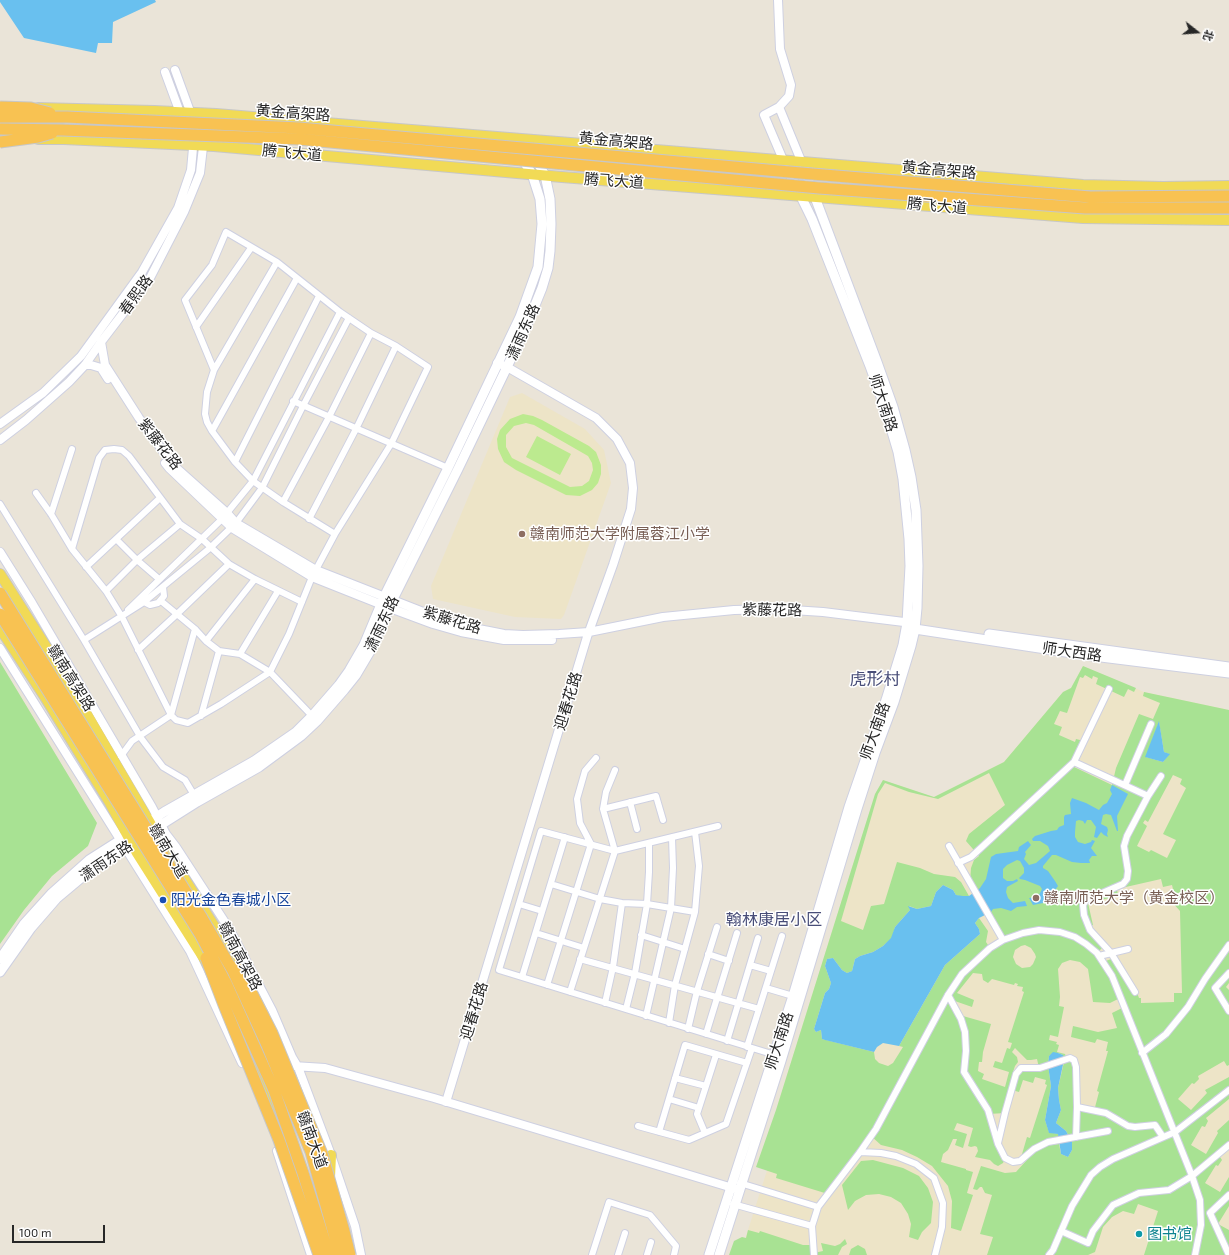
<!DOCTYPE html>
<meta charset="utf-8">
<style>
body{margin:0}
#map{position:relative;width:1229px;height:1255px;overflow:hidden;background:#eae4d8;font-family:"Exo 2","Noto Sans SC",sans-serif}
canvas{display:block}
.north{position:absolute;left:1177px;top:12px;width:40px;height:40px;-webkit-text-stroke:3px #fff;paint-order:stroke;rotate:107deg;font-size:11px;font-weight:700;line-height:16px;text-align:center;color:#272727}
.north::after{content:'';display:block;margin:auto;width:14px;height:18px;background:#272727;clip-path:polygon(50% 0,100% 100%,50% 72%,0 100%)}
.scale{position:absolute;left:12px;top:1225px;width:93px;height:18px;box-sizing:border-box;border:2px solid #272727;border-top:0;padding-left:5px;font-size:12px;line-height:14px;white-space:nowrap;color:#272727;-webkit-text-stroke:3px #fff;paint-order:stroke}
</style>
<div id="map">
<canvas width="1229" height="1255"></canvas>
<div class="north">北</div>
<div class="scale">100 m</div>
</div>
<script>
const c = document.querySelector('canvas').getContext('2d');
c.lineJoin = 'round';
function paint(path, color) {
  c.fillStyle = color;
  c.fill(path, 'evenodd');
}
function shape(rows) {
  const path = new Path2D();
  for (const r of rows) {
    path.moveTo(r[0], r[1]);
    for (let i = 2; i < r.length; i += 2) path.lineTo(r[i], r[i + 1]);
  }
  return path;
}
function stroke(path, color, width, dash) {
  c.strokeStyle = color;
  c.lineWidth = width;
  c.lineCap = dash ? 'butt' : 'round';
  c.setLineDash(dash || []);
  c.stroke(path);
}
function write(font, color, halo, rows, align = 'center') {
  c.font = font + ' "Exo 2","Noto Sans SC",sans-serif';
  c.lineWidth = 3;
  c.setLineDash([]);
  c.textBaseline = 'middle';
  c.strokeStyle = halo;
  c.fillStyle = color;
  for (const [text, x, y, turn = 0] of rows) {
    c.save();
    c.translate(x, y);
    c.rotate((+turn || 0) * Math.PI / 180);
    c.textAlign = isNaN(turn) ? turn : align;
    if (halo) c.strokeText(text, 0, 0);
    c.fillText(text, 0, 0);
    c.restore();
  }
}
paint(shape([
 [522,393,585,429,604,450,611,483,564,615,561,619,515,617,433,599,431,586,510,397],
 [1083,666,1144,692,1229,710,1229,1255,740,1255,779,1133,776,1110,875,794,883,780,934,797,1004,762,1063,692,1071,688]
]), '#ede4c7');
paint(shape([
 [0,662,97,823,88,846,52,876,24,910,0,944],
 [1083,666,1136,688,1134,692,1128,689,1124,697,1096,684,1098,678,1093,676,1092,679,1085,675,1083,678,1080,677,1067,713,1060,711,1054,724,1062,727,1059,735,1075,742,1076,739,1084,741,1072,766,1112,785,1116,768,1139,714,1153,719,1160,703,1143,696,1144,692,1229,710,1229,983,1226,987,1229,990,1229,1065,1227,1066,1224,1061,1198,1076,1199,1079,1194,1084,1192,1083,1178,1099,1191,1110,1207,1093,1205,1090,1229,1077,1229,1099,1206,1118,1208,1121,1205,1127,1202,1126,1191,1145,1206,1154,1218,1133,1217,1131,1229,1120,1229,1149,1220,1157,1222,1160,1218,1166,1216,1165,1205,1183,1220,1192,1229,1177,1229,1206,1218,1224,1229,1230,1229,1255,1144,1255,1158,1211,1138,1204,1134,1214,1123,1211,1112,1217,1103,1227,1095,1252,1088,1255,987,1255,993,1237,980,1234,992,1195,985,1193,982,1187,980,1187,977,1190,973,1189,981,1166,1005,1173,1016,1172,1035,1151,1049,1145,1059,1144,1061,1154,1068,1157,1072,1150,1072,1142,1066,1131,1056,1123,1061,1110,1059,1100,1058,1088,1064,1062,1063,1055,1058,1053,1053,1053,1049,1056,1048,1065,1051,1086,1045,1120,1049,1132,1058,1134,1059,1140,1048,1142,1034,1149,1020,1161,1027,1137,1030,1138,1047,1085,1045,1084,1046,1080,1035,1077,1033,1083,1023,1080,1019,1092,1012,1090,1005,1113,989,1114,998,1144,1005,1158,1003,1163,998,1166,994,1164,990,1160,975,1157,978,1151,977,1147,975,1146,971,1147,968,1146,973,1128,957,1123,954,1130,967,1134,963,1148,955,1145,957,1139,953,1139,948,1150,943,1154,941,1162,966,1169,966,1170,973,1172,967,1193,973,1195,961,1231,951,1228,952,1201,948,1186,932,1166,917,1157,902,1150,881,1145,871,1136,860,1153,828,1194,776,1178,777,1174,756,1167,776,1110,875,794,883,780,934,797,1004,762,1063,692,1071,688],
 [1159,722,1164,752,1169,754,1163,762,1146,757],
 [989,773,1005,805,969,834,966,841,979,856,974,860,971,868,970,882,1003,940,990,948,986,942,988,931,979,918,975,923,979,929,980,934,945,965,899,1046,903,1047,893,1063,888,1066,879,1063,875,1059,874,1052,822,1039,821,1030,816,1032,814,1029,825,993,829,989,831,983,825,966,827,959,833,958,842,970,847,973,852,971,855,959,860,956,873,952,883,946,892,938,895,927,910,910,909,906,917,909,931,906,936,892,943,885,953,890,956,895,963,897,969,896,961,882,955,877,934,874,920,868,897,862,884,904,871,906,863,930,841,921,878,794,885,783,909,792,938,799],
 [1173,775,1182,779,1180,784,1186,788,1163,834,1176,840,1167,858,1151,850,1149,852,1137,846,1147,826,1143,823,1145,820,1148,822],
 [1161,879,1163,887,1172,885,1173,889,1169,891,1171,901,1180,911,1182,993,1174,993,1174,1002,1141,1003,1141,998,1139,998,1136,990,1133,989,1114,958,1103,962,1097,953,1103,947,1086,928,1093,925,1088,903,1118,896,1117,889],
 [1025,945,1031,948,1035,954,1036,957,1033,964,1030,967,1022,968,1016,964,1013,957,1015,950,1021,946],
 [1070,960,1080,962,1088,969,1093,1002,1110,1003,1120,998,1124,1007,1112,1013,1117,1028,1098,1032,1073,1026,1071,1037,1095,1043,1097,1039,1108,1042,1106,1051,1108,1051,1097,1091,1099,1092,1094,1111,1077,1107,1076,1067,1074,1060,1070,1058,1067,1059,1065,1054,1057,1052,1059,1045,1056,1044,1057,1042,1049,1040,1050,1035,1058,1037,1064,1007,1059,1006,1060,997,1058,969,1062,963],
 [973,973,982,974,983,980,988,983,992,979,1014,985,1015,983,1018,984,1017,986,1023,987,1022,991,1024,992,1008,1042,1012,1043,1010,1049,1007,1048,1002,1063,995,1061,993,1067,1009,1072,1005,1087,982,1079,984,1074,978,1071,979,1062,982,1062,983,1052,991,1024,963,1016,952,1000,972,1007,974,1000,957,993],
 [1015,1048,1027,1060,1031,1060,1037,1059,1039,1068,1021,1068,1016,1074,1013,1072,1015,1066,1018,1062,1017,1057,1012,1052],
 [873,1160,903,1168,919,1176,928,1188,933,1202,931,1223,922,1232,918,1240,909,1237,911,1224,908,1214,901,1203,891,1197,879,1194,866,1195,855,1201,848,1210,842,1185,861,1161],
 [748,1230,759,1233,760,1231,803,1245,813,1245,814,1253,823,1251,821,1243,835,1246,840,1244,845,1239,847,1244,842,1247,838,1255,729,1255,734,1241,742,1237,746,1238],
 [858,1245,865,1249,867,1255,849,1255,851,1249]
]), '#a8e293');
paint(shape([
 [523,414,533,416,542,420,589,446,596,452,601,465,601,474,598,483,592,490,580,496,566,495,516,470,504,462,498,449,497,439,500,430,510,419],
 [526,423,534,425,588,456,592,463,593,470,589,481,582,486,570,487,512,458,506,447,506,435,514,426],
 [537,436,571,454,560,475,526,457]
]), '#bcea8f');
paint(shape([
 [0,0,155,0,156,2,113,22,112,43,98,43,96,53,24,38,0,2],
 [1159,721,1164,752,1170,754,1163,762,1145,757],
 [1112,785,1128,794,1117,816,1118,831,1117,831,1111,815,1106,814,1103,815,1101,824,1107,827,1108,830,1107,834,1108,837,1104,835,1101,832,1097,838,1094,837,1096,827,1091,820,1087,820,1085,824,1083,821,1079,820,1076,821,1075,832,1075,837,1078,842,1085,844,1091,842,1092,840,1095,841,1091,848,1097,856,1092,856,1089,860,1090,863,1081,863,1072,862,1056,855,1052,855,1043,866,1043,868,1048,871,1055,881,1058,886,1055,890,1049,895,1043,903,1033,905,1029,898,1038,897,1042,889,1040,886,1025,880,1020,879,1019,878,1024,873,1024,868,1020,861,1017,860,1007,865,1003,869,1003,878,1007,881,1013,881,1017,879,1018,881,1007,887,1006,892,1008,898,1013,903,1025,901,1027,906,1017,907,1011,911,1001,908,993,909,991,912,979,918,975,923,979,929,980,934,945,965,899,1046,883,1043,877,1047,874,1052,825,1040,822,1039,821,1030,816,1032,814,1029,825,993,829,989,831,983,825,966,827,959,833,958,842,970,847,973,852,971,855,959,860,956,873,952,883,946,891,938,895,927,910,910,908,906,917,909,931,906,936,892,943,885,953,890,956,895,963,896,969,896,980,888,986,879,991,857,996,854,1018,851,1019,847,1028,841,1031,845,1025,852,1026,854,1024,859,1029,865,1036,863,1050,851,1048,846,1040,841,1033,841,1032,839,1035,836,1051,831,1057,830,1059,827,1064,825,1064,817,1065,815,1071,814,1070,803,1072,798,1086,803,1099,810,1103,805,1107,803,1112,794,1110,790],
 [1053,1052,1058,1053,1063,1055,1064,1060,1058,1088,1059,1100,1061,1110,1056,1123,1066,1131,1072,1142,1072,1150,1068,1157,1061,1154,1058,1134,1049,1133,1045,1120,1051,1086,1048,1065,1049,1056]
]), '#69c0ef');
const minor = shape([
 [277,262,214,370,207,392,205,414,207,422,212,431,235,462,253,481,283,502,335,534],
 [196,327,251,248],
 [293,401,448,468],
 [212,431,297,278],
 [235,462,319,296],
 [36,493,51,514,72,549,106,591,122,617,171,715,176,720,188,723,221,704,270,672,289,634,312,577,335,534,391,444,428,367,396,346,371,333,340,312,277,262,226,232,212,265,185,300,214,370],
 [283,502,329,417,371,333],
 [0,504,84,640,141,738,163,767,185,780,194,795],
 [51,514,72,449],
 [309,519,356,429,396,346],
 [116,539,137,560,159,579],
 [72,549,99,458,105,450,114,449,122,450,129,456,180,524,202,539,229,564,255,579,302,602],
 [86,567,160,498],
 [106,591,137,560,180,524],
 [161,601,195,629,206,641,219,651,240,654,270,672,315,719],
 [144,602,150,605,158,603,164,596,163,587],
 [128,610,222,519,253,481,340,312],
 [84,640,144,602,210,548,236,523,262,488,303,406,349,318],
 [206,641,255,579],
 [138,650,176,615,229,564],
 [240,654,278,591],
 [201,716,219,651],
 [121,756,132,741,171,715,195,629],
 [1074,762,1109,689],
 [1125,785,1151,724],
 [1148,796,1161,776],
 [630,802,637,829],
 [603,809,656,796,663,820],
 [718,826,615,851,541,831,499,970,775,1055],
 [949,846,1003,940],
 [958,863,971,857,983,846,1074,762,1148,796,1127,836,1124,846,1128,871,1127,879,1123,884,1086,900,1083,905,1084,915,1090,930,1111,953,1135,992],
 [551,884,600,899,622,903,647,904,695,912],
 [519,904,542,911],
 [536,933,584,948],
 [641,935,685,949],
 [708,954,729,961],
 [1099,956,1128,949],
 [580,959,759,1009],
 [750,965,771,971],
 [1229,973,1215,988,1229,1011],
 [522,977,565,837],
 [547,985,591,844,580,823,577,799,585,771,596,758],
 [766,988,793,996],
 [570,992,615,851,603,809,606,792,615,770],
 [948,995,961,1019,965,1032,966,1051,964,1072,988,1110,998,1144,1005,1158,1013,1162,1020,1161,1034,1149,1048,1142,1108,1131],
 [605,1003,613,967,622,903],
 [626,1009,635,973,647,904,649,872,649,843],
 [646,1016,671,908,673,868,672,837],
 [669,1023,675,985,695,912,699,866,695,832],
 [688,1029,697,991,717,927],
 [706,1034,737,933],
 [727,1041,758,938],
 [747,1047,782,936],
 [1142,1053,1166,1034,1188,1007,1205,979,1229,945],
 [675,1078,706,1086],
 [669,1099,699,1108],
 [638,1126,689,1140,726,1124,752,1048],
 [659,1132,685,1045,747,1063],
 [705,1133,697,1114,716,1055],
 [1076,1137,1077,1107],
 [998,1143,1005,1113,1016,1074,1021,1068,1040,1068,1070,1058,1074,1060,1076,1067,1077,1107,1106,1113,1128,1126,1135,1127,1155,1125,1163,1137],
 [860,1152,881,1153,896,1156,916,1164,934,1178,943,1203,942,1227,935,1255],
 [740,1183,818,1207],
 [1229,1195,1210,1213,1229,1255],
 [733,1204,812,1226],
 [1061,1231,1088,1243,1093,1231,1113,1205,1139,1193,1169,1190,1192,1176,1229,1145],
 [592,1255,609,1202,650,1215,676,1246,674,1255],
 [618,1255,625,1233],
 [647,1255,651,1242],
 [814,1255,812,1226,818,1207,860,1152,876,1129,948,995,962,974,990,948,1003,940,1023,933,1039,930,1060,932,1075,937,1086,944,1097,953,1112,976,1192,1176,1200,1200,1201,1225,1195,1255],
 [1049,1255,1053,1250,1072,1206,1091,1175,1100,1167,1113,1159,1175,1132,1229,1090]
]);
const tertiary = shape([
 [778,0,780,49,791,85,789,96,779,107,764,115,784,162],
 [779,107,802,163],
 [101,342,105,365,139,418,173,465,227,513,236,523,316,570,436,617,462,626,489,631,504,634,523,635,559,634,589,632,663,617,734,610,777,609,823,612,912,623],
 [85,365,91,365,101,368,108,379],
 [0,424,43,393,81,356,142,272,178,208,191,170,193,148,165,72],
 [0,440,26,420,69,382,85,365,101,342,150,278,184,212,200,173,203,147,175,70],
 [165,463,169,468,232,528,312,577,390,608,433,624,461,632,504,640,552,640],
 [0,552,32,603,152,807,166,834,176,847,230,930,272,1010,292,1057,298,1067,331,1155,355,1226,361,1255],
 [0,648,190,951,242,1063],
 [293,1066,325,1068,434,1098,736,1189],
 [446,1102,587,637,613,565,631,509,633,488,630,463,617,439,596,418,507,367,497,363],
 [277,1151,311,1255]
]);
const secondary = shape([
 [915,629,1085,655,1229,673],
 [989,634,1229,667],
 [144,825,164,812,254,761,296,732,312,716,339,685,349,671,364,645,384,597,448,468,520,317,538,267,542,224,540,199,532,174,512,143],
 [148,833,197,802,259,767,301,736,317,721,344,690,356,675,372,648,392,601,458,469,507,367,529,320,542,288,548,268,550,251,551,224,550,199,545,175,527,145],
 [0,959,24,924,52,893,89,860,133,832],
 [0,972,31,928,57,898,94,867,137,840],
 [709,1255,793,996,849,807,886,700,903,645,907,623,910,566,909,539,903,479,898,452,885,408,870,366,812,219,787,168],
 [719,1255,781,1061,857,809,875,753,894,702,911,646,915,629,917,608,918,566,916,510,911,477,905,450,893,407,877,362,804,168]
]);
const primary = shape([
 [38,108,154,111,216,114,1083,185,1163,187,1229,186],
 [38,139,64,139,214,146,562,177,1083,218,1229,220],
 [0,574,67,680,160,840,219,934,234,963],
 [0,628,45,697,110,803,137,853,208,965],
 [227,1000,257,1068,281,1127,293,1163],
 [330,1178,331,1155]
]);
stroke(minor, '#ced0e1', 8);
stroke(tertiary, '#ced0e1', 10);
stroke(secondary, '#ced0e1', 11);
stroke(primary, '#c7c7c7', 12);
stroke(minor, '#fff', 6);
stroke(tertiary, '#fff', 8);
stroke(secondary, '#fff', 9);
stroke(primary, '#f1da56', 10);
const trunkBridge = shape([
 [0,107,31,108,50,113],
 [0,117,67,117,299,128,812,174,1090,197,1229,196],
 [0,129,62,130,298,139,819,188,1085,208,1229,208],
 [0,142,38,137,52,133],
 [0,593,202,918,233,971,267,1045,311,1152,340,1255],
 [0,614,200,934,226,983,274,1090,303,1173,329,1255],
 [206,958,224,1005,279,1140,319,1255],
 [238,966,272,1033,322,1154,344,1231,350,1255]
]);
stroke(trunkBridge, '#c7c7c7', 13, []);
stroke(trunkBridge, '#f8c252', 11);
for (const [x, y, r, color] of [
 [522,534,4,"#8d6e63"],
 [1036,898,4,"#8d6e63"],
 [163,900,4,"#1a4fb4"],
 [1139,1234,4,"#0f9aa8"]
]) {
  const dot = new Path2D();
  dot.arc(x, y, r, 0, 2 * Math.PI);
  c.fillStyle = color;
  c.fill(dot);
  stroke(dot, '#fff', 1.5);
}
write('15px', '#272727', '#fff', [
 ["黄金高架路",293,113,4],
 ["黄金高架路",616,141,5],
 ["腾飞大道",292,153,5],
 ["黄金高架路",939,170,5],
 ["腾飞大道",614,181,4],
 ["腾飞大道",937,206,5],
 ["春熙路",136,295,-54],
 ["潇雨东路",523,332,-66],
 ["师大南路",883,403,72],
 ["紫藤花路",160,444,52],
 ["紫藤花路",772,610,1],
 ["紫藤花路",452,620,17],
 ["潇雨东路",382,624,-65],
 ["师大西路",1072,652,8],
 ["赣南高架路",71,678,58],
 ["迎春花路",568,701,-73],
 ["师大南路",875,731,-70],
 ["赣南大道",168,851,59],
 ["潇雨东路",106,861,-34],
 ["赣南高架路",240,956,62],
 ["迎春花路",474,1011,-73],
 ["师大南路",779,1041,-72],
 ["赣南大道",312,1140,70]
]);
write('15px', '#785e54', '#fff', [
 ["赣南师范大学附属蓉江小学",530,534],
 ["赣南师范大学（黄金校区）",1044,898]
], 'left');
write('15px', '#164399', '#fff', [
 ["阳光金色春城小区",171,900]
], 'left');
write('15px', '#0d838f', '#fff', [
 ["图书馆",1147,1234]
], 'left');
write('16px', '#484d78', '#fff', [
 ["翰林康居小区",774,920]
]);
write('17px', '#484d78', '#fff', [
 ["虎形村",875,679]
]);
</script>
